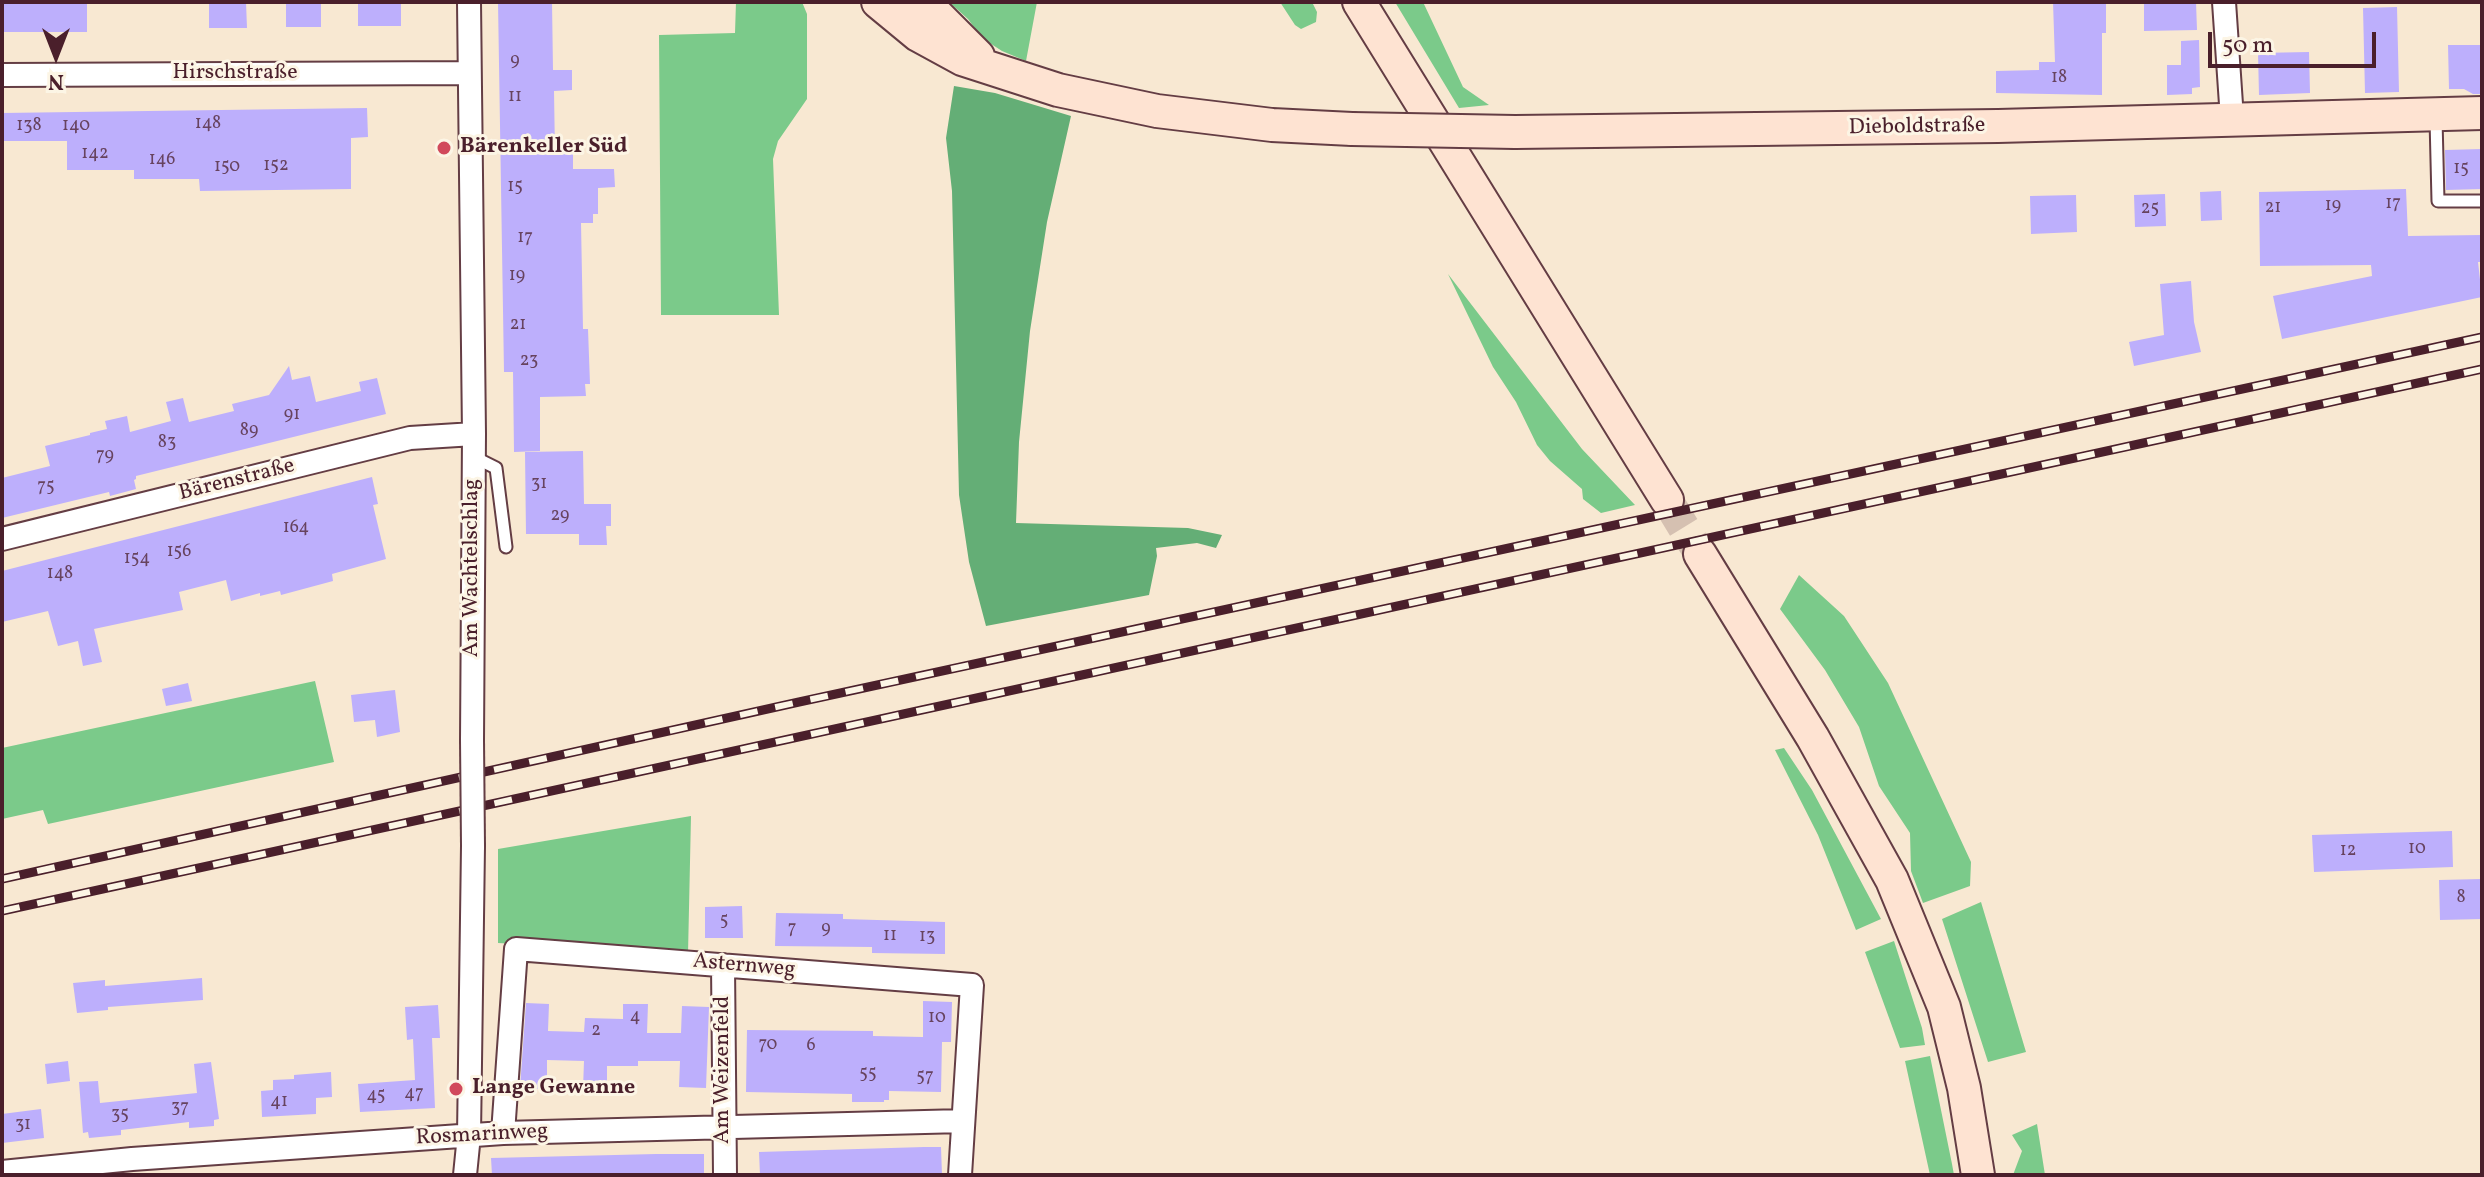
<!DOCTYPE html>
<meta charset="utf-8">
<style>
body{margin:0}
#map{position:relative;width:2484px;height:1177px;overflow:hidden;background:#f8e8d2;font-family:Vollkorn,serif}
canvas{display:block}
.frame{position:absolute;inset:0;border:4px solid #4a1f2b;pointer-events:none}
.north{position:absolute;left:16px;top:16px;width:80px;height:80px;-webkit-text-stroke:6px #fcf5e5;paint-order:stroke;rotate:180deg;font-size:22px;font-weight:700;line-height:32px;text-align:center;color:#4a1f2b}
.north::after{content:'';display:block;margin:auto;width:28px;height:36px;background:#4a1f2b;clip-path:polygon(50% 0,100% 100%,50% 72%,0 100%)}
.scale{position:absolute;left:2208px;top:32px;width:168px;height:36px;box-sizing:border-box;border:4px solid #4a1f2b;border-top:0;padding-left:10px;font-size:24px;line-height:28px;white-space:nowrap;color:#4a1f2b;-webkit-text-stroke:6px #fcf5e5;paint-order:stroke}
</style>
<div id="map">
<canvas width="2484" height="1177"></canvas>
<div class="frame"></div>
<div class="north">N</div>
<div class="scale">50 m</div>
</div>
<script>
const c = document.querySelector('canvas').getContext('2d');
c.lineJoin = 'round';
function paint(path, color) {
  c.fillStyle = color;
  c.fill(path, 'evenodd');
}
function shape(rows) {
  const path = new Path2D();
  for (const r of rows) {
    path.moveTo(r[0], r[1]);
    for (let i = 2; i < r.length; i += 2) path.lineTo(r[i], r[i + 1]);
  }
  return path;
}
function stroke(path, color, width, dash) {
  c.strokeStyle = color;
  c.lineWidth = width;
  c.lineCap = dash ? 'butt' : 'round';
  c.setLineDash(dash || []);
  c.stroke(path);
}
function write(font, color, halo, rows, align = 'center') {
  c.font = font + ' Vollkorn,serif';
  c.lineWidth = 6;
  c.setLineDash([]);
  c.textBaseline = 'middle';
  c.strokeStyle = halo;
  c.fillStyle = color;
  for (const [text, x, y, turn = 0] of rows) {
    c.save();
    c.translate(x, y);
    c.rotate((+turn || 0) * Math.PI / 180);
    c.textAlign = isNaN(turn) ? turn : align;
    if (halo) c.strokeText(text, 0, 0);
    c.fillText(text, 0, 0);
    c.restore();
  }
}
paint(shape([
 [736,2,802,2,807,14,807,99,778,141,773,159,779,315,661,315,659,35,735,33],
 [949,2,1037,2,1026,61,1002,51,982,38,968,19],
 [1280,2,1312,2,1317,12,1316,22,1301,29,1295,25],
 [1395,2,1423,2,1463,87,1489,105,1459,108],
 [1448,274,1582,449,1635,505,1601,513,1583,499,1582,489,1550,461,1537,445,1516,402,1493,367],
 [1799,575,1844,616,1888,683,1971,862,1970,886,1923,903,1911,871,1910,833,1879,786,1859,727,1825,670,1780,609],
 [315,681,334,762,48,824,43,810,2,819,2,748],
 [1784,748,1812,790,1881,919,1856,930,1818,835,1775,750],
 [691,816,688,954,498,943,498,849],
 [1981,902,2026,1052,1988,1062,1942,919],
 [1894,941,1922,1028,1925,1045,1900,1048,1865,952],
 [1930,1056,1952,1164,1954,1175,1930,1175,1905,1061],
 [2037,1124,2045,1175,2013,1175,2022,1151,2012,1135]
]), '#7bca8a');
paint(shape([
 [954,86,995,93,1071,116,1047,222,1030,331,1019,442,1016,523,1188,528,1222,535,1216,548,1197,543,1156,548,1157,556,1149,595,986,626,969,562,959,495,952,191,946,138]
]), '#64ae76');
paint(shape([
 [2,2,87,2,87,32,2,32],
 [209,2,246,2,247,28,209,28],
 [286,2,321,2,321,27,286,27],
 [358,2,401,2,401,26,358,26],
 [498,2,552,2,553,70,572,70,572,90,554,91,555,154,573,154,573,169,614,169,615,187,598,188,598,214,593,214,593,223,581,223,583,329,588,329,590,384,585,384,586,396,540,397,540,451,514,452,513,372,504,372],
 [2053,2,2106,2,2106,33,2102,33,2102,95,1996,93,1996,71,2039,70,2039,62,2055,62],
 [2144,2,2196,2,2197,30,2144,31],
 [2397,7,2399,92,2365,93,2363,8],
 [2199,40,2200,87,2192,88,2192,94,2167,95,2167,65,2181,65,2181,41],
 [2448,45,2482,45,2482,94,2473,94,2464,89,2449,89],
 [2309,52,2310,93,2259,95,2258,53],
 [367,108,368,137,351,138,351,189,200,191,199,179,134,179,134,170,67,170,67,141,2,141,2,113],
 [2482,149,2482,189,2446,190,2445,150],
 [2406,189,2408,236,2482,235,2482,262,2478,262,2482,297,2282,339,2273,296,2372,276,2371,265,2260,266,2259,192],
 [2221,191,2222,220,2201,221,2200,192],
 [2165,194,2166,226,2135,227,2134,195],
 [2076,195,2077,232,2031,234,2030,196],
 [2191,281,2194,322,2201,352,2134,366,2129,342,2164,335,2160,284],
 [289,366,292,380,310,376,316,402,361,391,359,382,377,378,386,414,136,476,136,479,134,480,136,489,110,496,109,492,2,518,2,478,50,466,45,446,90,435,90,433,107,429,105,421,127,416,130,432,171,421,166,402,183,398,189,422,234,411,232,404,269,395],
 [583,451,584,504,611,504,611,526,606,526,607,545,579,545,579,534,526,534,525,452],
 [372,477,378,504,373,505,386,559,332,574,333,581,281,595,280,591,260,596,260,593,231,601,226,580,179,592,183,610,94,629,102,662,83,666,78,641,58,646,48,611,2,622,2,571],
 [188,683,192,701,166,706,162,689],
 [395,690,400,732,377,737,375,720,354,722,351,695],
 [2452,831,2453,867,2314,872,2312,835],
 [2482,879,2482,919,2440,920,2439,880],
 [742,906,743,938,705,938,705,907],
 [776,913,843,914,843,919,945,922,945,954,872,953,872,947,775,946],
 [202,978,203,1000,108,1007,108,1010,77,1013,73,983,105,980,105,986],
 [923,1001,952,1002,951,1042,942,1042,941,1092,889,1091,889,1100,884,1100,884,1102,852,1102,852,1094,746,1092,747,1030,873,1031,873,1036,923,1037],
 [526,1003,549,1004,548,1031,584,1032,585,1018,623,1019,623,1004,648,1004,647,1033,681,1033,682,1006,709,1007,706,1088,679,1087,680,1061,638,1061,638,1066,607,1066,607,1090,583,1089,584,1061,547,1060,547,1089,520,1088],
 [438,1005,440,1038,432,1038,435,1108,360,1112,358,1084,415,1080,413,1039,407,1040,405,1007],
 [68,1061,70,1081,47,1084,45,1064],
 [211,1062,219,1119,214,1120,214,1126,189,1128,189,1122,121,1130,121,1135,89,1138,88,1132,83,1133,79,1082,98,1081,100,1103,197,1093,194,1064],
 [331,1072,332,1097,316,1098,316,1114,262,1117,261,1091,273,1090,273,1080,294,1079,294,1075],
 [41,1109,44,1138,2,1143,2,1114],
 [924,1147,941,1147,942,1175,760,1175,759,1152],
 [656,1154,704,1154,704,1175,492,1175,491,1158]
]), '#bdaffc');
stroke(shape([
 [1667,500,1700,554]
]), '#d5c0b1', 32, [32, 16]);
const lane = shape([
 [2436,119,2438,201,2482,201],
 [474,457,496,468,506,547]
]);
const street = shape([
 [469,2,474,434,472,740],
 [2224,2,2232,119],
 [2,75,468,73],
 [2,539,410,438,474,434],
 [723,965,725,1175],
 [503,1133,516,949,972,985,960,1175],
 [2,1172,132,1159,503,1133,963,1121],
 [465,1175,469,1135,473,846]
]);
const secondary = shape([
 [878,2,918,35,962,59,1058,90,1157,111,1272,125,1352,129],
 [914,2,933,11,978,56],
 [1359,2,1667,500],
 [1515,132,1998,126,2482,113],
 [1700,554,1813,738,1892,880,1944,1007,1964,1088,1978,1175]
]);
stroke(lane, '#643d44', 15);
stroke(street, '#643d44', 26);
stroke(secondary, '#643d44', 36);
stroke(lane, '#fff', 11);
stroke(street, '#fff', 22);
stroke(secondary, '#fee3d2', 32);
const rail = shape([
 [2,879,799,702,2482,337],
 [2,911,2482,369]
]);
stroke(rail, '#4a1f2b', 9);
stroke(rail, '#fcf5e5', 6, [18]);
const streetBridge = shape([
 [472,740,473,846]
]);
const secondaryBridge = shape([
 [1352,129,1515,132]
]);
stroke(streetBridge, '#643d44', 26, []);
stroke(secondaryBridge, '#643d44', 36, []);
stroke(streetBridge, '#fff', 22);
stroke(secondaryBridge, '#fee3d2', 32);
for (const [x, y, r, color] of [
 [444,148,8,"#d1495b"],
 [456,1089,8,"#d1495b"]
]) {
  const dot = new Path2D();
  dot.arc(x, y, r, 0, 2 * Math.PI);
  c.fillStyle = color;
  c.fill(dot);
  stroke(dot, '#fcf5e5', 3);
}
write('18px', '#67435f', null, [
 ["9",515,62],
 ["18",2059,79],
 ["11",515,98],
 ["148",208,125],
 ["138",29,127],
 ["140",76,127],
 ["142",95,155],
 ["146",162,161],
 ["152",276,167],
 ["150",227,168],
 ["15",2461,170],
 ["15",515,188],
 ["17",2393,205],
 ["19",2333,207],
 ["21",2273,209],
 ["25",2150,210],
 ["17",525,239],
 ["19",517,277],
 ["21",518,326],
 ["23",529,362],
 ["91",292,416],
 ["89",249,432],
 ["83",167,444],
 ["79",105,457],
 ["31",539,485],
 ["75",46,488],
 ["29",560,517],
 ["164",296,529],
 ["156",179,553],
 ["154",137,560],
 ["148",60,575],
 ["10",2417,850],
 ["12",2348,852],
 ["8",2461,899],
 ["5",724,922],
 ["7",792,930],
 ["9",826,930],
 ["11",890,937],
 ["13",927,938],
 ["4",635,1018],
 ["10",937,1019],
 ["2",596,1032],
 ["70",768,1046],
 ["6",811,1047],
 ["55",868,1075],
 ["57",925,1078],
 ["47",414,1095],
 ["45",376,1097],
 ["41",279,1103],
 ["37",180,1109],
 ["35",120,1116],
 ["31",23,1126]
]);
write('22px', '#4a1f2b', '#fcf5e5', [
 ["Hirschstraße",235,74],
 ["Dieboldstraße",1917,128,-1],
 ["Bärenstraße",237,481,-14],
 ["Am Wachtelschlag",473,568,-90],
 ["Asternweg",744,967,5],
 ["Am Weizenfeld",724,1070,-90],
 ["Rosmarinweg",482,1136,-3]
]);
write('bold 22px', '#4a1f2b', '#fcf5e5', [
 ["Bärenkeller Süd",460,148],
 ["Lange Gewanne",472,1089]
], 'left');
</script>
